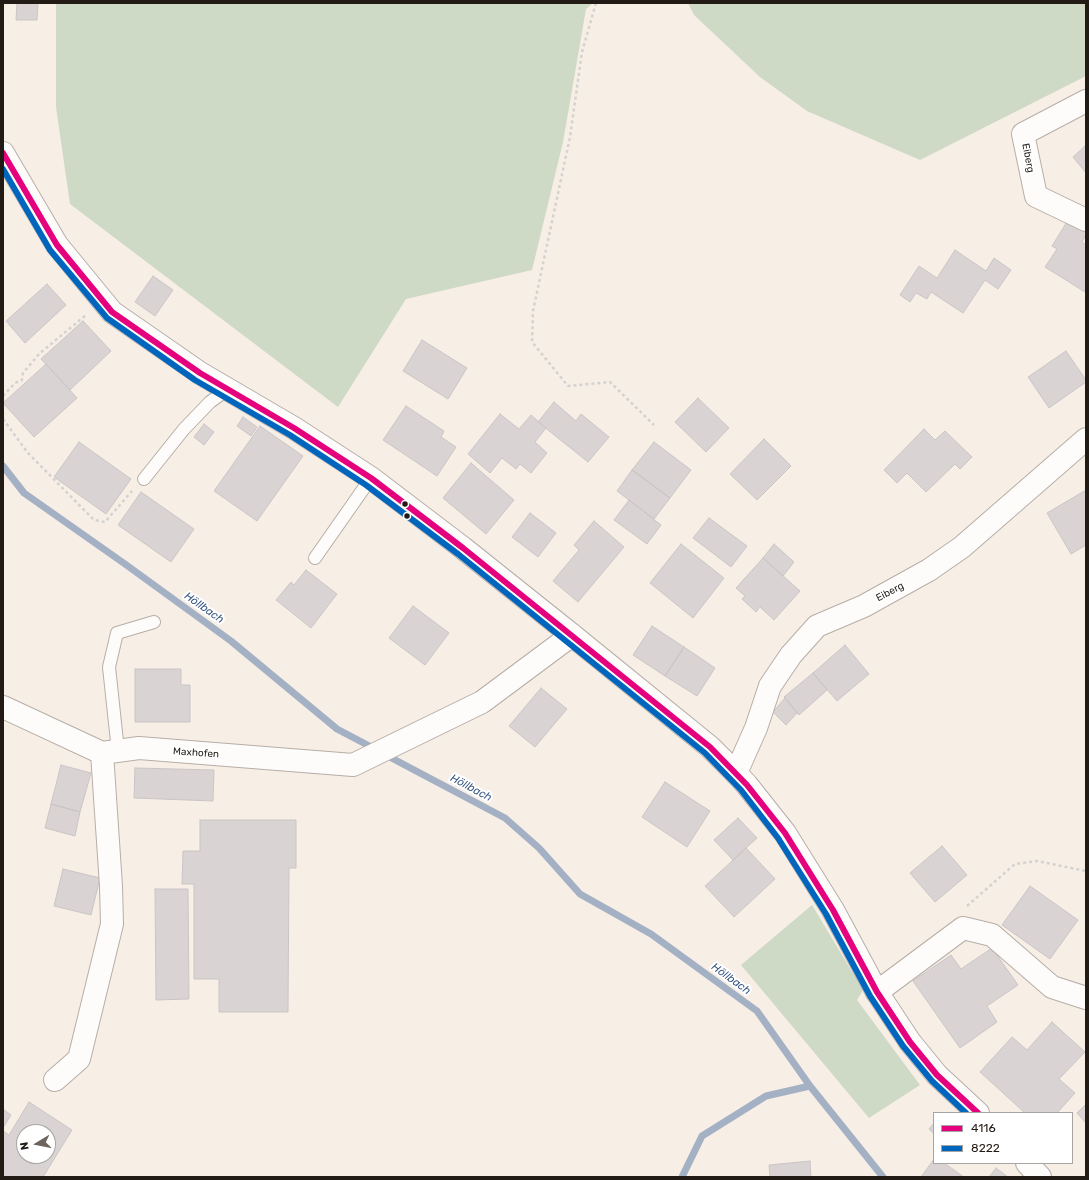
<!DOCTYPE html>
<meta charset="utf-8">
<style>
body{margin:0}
#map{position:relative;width:1089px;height:1180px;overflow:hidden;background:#f7eee6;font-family:Rubik,sans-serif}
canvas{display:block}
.frame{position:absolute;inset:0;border:4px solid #221b15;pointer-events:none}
.legend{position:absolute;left:933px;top:1112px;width:140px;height:52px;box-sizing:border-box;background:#fff;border:1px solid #a7a4a1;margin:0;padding:5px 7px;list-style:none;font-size:12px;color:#221b15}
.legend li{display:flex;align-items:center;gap:8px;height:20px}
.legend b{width:20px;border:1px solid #a7a4a1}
.north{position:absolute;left:16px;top:1124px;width:40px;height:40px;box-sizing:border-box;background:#fff;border:1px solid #a7a4a1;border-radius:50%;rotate:260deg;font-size:11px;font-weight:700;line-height:16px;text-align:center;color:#221b15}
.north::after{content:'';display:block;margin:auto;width:14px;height:18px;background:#6d655e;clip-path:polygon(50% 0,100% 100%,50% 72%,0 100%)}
</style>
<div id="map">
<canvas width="1089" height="1180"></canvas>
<div class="frame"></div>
<ul class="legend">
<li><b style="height:5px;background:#e5007d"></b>4116</li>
<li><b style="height:5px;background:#0065bd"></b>8222</li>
</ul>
<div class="north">N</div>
</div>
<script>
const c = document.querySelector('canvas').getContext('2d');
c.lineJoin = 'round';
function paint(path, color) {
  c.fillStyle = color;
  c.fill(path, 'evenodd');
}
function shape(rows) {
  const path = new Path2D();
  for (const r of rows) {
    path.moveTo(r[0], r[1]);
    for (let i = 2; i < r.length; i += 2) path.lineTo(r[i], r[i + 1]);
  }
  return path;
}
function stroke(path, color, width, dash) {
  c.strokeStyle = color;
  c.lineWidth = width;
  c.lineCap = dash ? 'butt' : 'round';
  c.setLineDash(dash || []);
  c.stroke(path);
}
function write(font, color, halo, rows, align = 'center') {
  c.font = font + ' Rubik,sans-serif';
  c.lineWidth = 4;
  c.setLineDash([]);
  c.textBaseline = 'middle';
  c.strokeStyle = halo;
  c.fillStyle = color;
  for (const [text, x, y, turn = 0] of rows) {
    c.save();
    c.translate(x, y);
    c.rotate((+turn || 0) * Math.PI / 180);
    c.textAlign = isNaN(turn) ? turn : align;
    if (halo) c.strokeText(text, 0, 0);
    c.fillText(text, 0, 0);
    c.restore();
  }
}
paint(shape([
 [56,3,593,3,586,9,563,142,532,270,406,299,338,407,70,204,56,107],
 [688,3,1086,3,1086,76,920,160,807,111,760,77,694,15],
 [812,905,863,990,857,1000,920,1085,869,1118,741,965]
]), '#ced9c6');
stroke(shape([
 [3,466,24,493,125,564,231,641,337,729,375,749],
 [384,754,505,818,539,848,580,894,651,934,757,1011,810,1086,883,1177],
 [682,1177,702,1136,766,1096,810,1086]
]), '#a4b0c3', 7);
const building = shape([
 [17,3,38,3,37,20,16,20,17,3],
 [1085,146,1086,147,1086,173,1073,157,1085,146],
 [1070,217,1086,228,1086,235,1082,242,1086,245,1086,290,1085,292,1045,267,1057,249,1052,246,1070,217],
 [955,250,986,271,994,258,1011,270,998,289,985,280,963,313,931,292,927,299,916,293,910,302,900,295,919,266,937,278,955,250],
 [153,276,173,290,155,316,135,302,153,276],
 [47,284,66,305,25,343,6,321,47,284],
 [83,321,111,351,70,390,41,359,83,321],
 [422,340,467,368,448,399,403,371,422,340],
 [1066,351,1086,380,1086,382,1049,408,1028,377,1066,351],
 [46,364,77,398,34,437,3,403,46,364],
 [698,398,729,428,706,452,675,422,698,398],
 [554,402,576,421,581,414,609,437,588,462,538,422,554,402],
 [406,406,444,431,441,437,456,447,437,476,383,440,406,406],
 [500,414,519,429,531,415,546,428,535,442,547,453,531,473,520,464,516,469,502,458,490,473,468,454,500,414],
 [243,417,257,427,251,436,237,426,243,417],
 [204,424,214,432,204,445,194,437,204,424],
 [260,426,303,456,257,521,214,491,260,426],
 [924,429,935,440,945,431,972,457,960,469,955,464,926,492,907,473,897,483,884,470,924,429],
 [764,439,791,466,757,500,730,474,764,439],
 [79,442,131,479,106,514,54,477,79,442],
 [654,442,691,470,670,498,632,470,654,442],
 [471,463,514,500,486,534,443,498,471,463],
 [632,470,670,498,654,519,617,491,632,470],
 [1086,490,1086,545,1071,554,1047,513,1086,490],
 [141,492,194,529,171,562,118,525,141,492],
 [629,500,661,525,647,544,614,520,629,500],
 [530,513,556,533,538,557,512,537,530,513],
 [709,518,747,546,731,567,693,538,709,518],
 [594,521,624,547,578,602,553,581,579,550,574,545,594,521],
 [681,544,724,578,693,618,650,583,681,544],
 [774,544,794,562,783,576,763,558,774,544],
 [763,558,800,591,774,620,760,607,756,612,742,599,745,596,736,588,763,558],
 [306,570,337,594,311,628,276,600,291,582,294,585,306,570],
 [413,606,449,633,425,665,389,638,413,606],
 [652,626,684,647,665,676,633,655,652,626],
 [845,645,869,674,837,701,813,673,845,645],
 [684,647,715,668,697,696,665,676,684,647],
 [135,669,181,669,181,685,190,685,190,722,135,722,135,669],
 [813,673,827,690,799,715,784,697,813,673],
 [541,688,567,709,535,747,509,726,541,688],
 [785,698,797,713,786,725,773,712,785,698],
 [61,765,91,773,80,812,51,804,61,765],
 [135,768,214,770,213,801,134,798,135,768],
 [665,782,710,811,687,847,642,817,665,782],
 [51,804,80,812,75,836,45,828,51,804],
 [738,818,757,838,733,860,714,840,738,818],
 [200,820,296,820,296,868,289,868,288,1012,219,1012,219,979,194,979,194,884,182,884,183,851,200,851,200,820],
 [942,846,967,875,935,902,910,873,942,846],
 [746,848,775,879,734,917,705,886,746,848],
 [63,869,100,878,91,915,54,906,63,869],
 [1030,886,1078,920,1050,959,1002,925,1030,886],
 [155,889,188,889,189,999,156,1000,155,889],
 [992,948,1018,985,987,1006,997,1022,960,1048,913,981,951,955,961,969,992,948],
 [1052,1022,1085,1052,1059,1079,1075,1093,1057,1113,1025,1113,980,1072,1012,1037,1027,1050,1052,1022],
 [29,1102,72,1130,43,1177,3,1177,3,1131,9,1135,29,1102],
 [24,1132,48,1132,48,1156,24,1156,24,1132],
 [1086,1104,1086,1123,1077,1113,1086,1104],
 [3,1109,11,1115,3,1128,3,1109],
 [934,1123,934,1134,929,1129,934,1123],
 [934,1159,934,1163,944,1163,964,1177,921,1177,934,1159],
 [810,1161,811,1177,770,1177,769,1165,810,1161],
 [996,1168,1008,1177,989,1177,996,1168]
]);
paint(building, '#d9d3d3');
stroke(building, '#cac5c5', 1);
const service = shape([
 [144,479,184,429,210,402,228,389],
 [315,558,371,478],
 [118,751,109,667,117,633,154,622]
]);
const minor = shape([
 [1086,101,1023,134,1036,196,1086,220],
 [3,707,102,753,139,748,353,765,482,702,572,635],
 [736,773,756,728,770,686,791,655,817,626,864,606,929,570,962,547,1086,439],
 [877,992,963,928,992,935,1052,987,1086,998],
 [55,1080,79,1059,112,924,111,886,102,753]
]);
const secondary = shape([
 [3,153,57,245,112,312,200,373,294,428,371,478,463,548,572,635,710,747,736,773,747,785,785,833,833,910,877,992,910,1042,937,1075,978,1113],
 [1027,1163,1040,1177]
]);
stroke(service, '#b6aea7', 14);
stroke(minor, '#b6aea7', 24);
stroke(secondary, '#b6aea7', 24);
stroke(shape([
 [596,3,582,52,570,137,533,311,532,342,568,386,610,382,654,425],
 [3,396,15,383,22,380,23,373,39,354,86,315],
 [3,419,28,453,94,520,105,522,132,491],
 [967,906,1015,864,1037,861,1086,871]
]), '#d4d2d0', 2.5, [3, 3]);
stroke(service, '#fefcfb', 12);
stroke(minor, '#fefcfb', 22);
stroke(secondary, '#fefcfb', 22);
stroke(shape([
 [3,153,57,245,112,312,200,373,294,428,371,478,463,548,710,747,747,785,785,833,833,910,877,992,910,1042,937,1075,978,1113]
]), '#e5007d', 6);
stroke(shape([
 [3,169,50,250,107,318,195,380,290,435,366,485,458,554,705,753,741,790,778,838,826,914,870,996,903,1046,932,1081,966,1113]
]), '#0065bd', 6);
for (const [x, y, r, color] of [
 [405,504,3.5,"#221b15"],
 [407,516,3.5,"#221b15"]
]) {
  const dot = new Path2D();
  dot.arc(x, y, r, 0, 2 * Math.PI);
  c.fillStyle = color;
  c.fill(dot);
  stroke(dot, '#fff', 1.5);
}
write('10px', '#221b15', '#fff', [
 ["Eiberg",1028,158,79],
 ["Eiberg",890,592,-28],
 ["Maxhofen",196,753,4]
]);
write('italic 11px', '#395883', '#fff', [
 ["Höllbach",204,608,35],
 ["Höllbach",471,788,28],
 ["Höllbach",731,979,36]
]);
</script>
